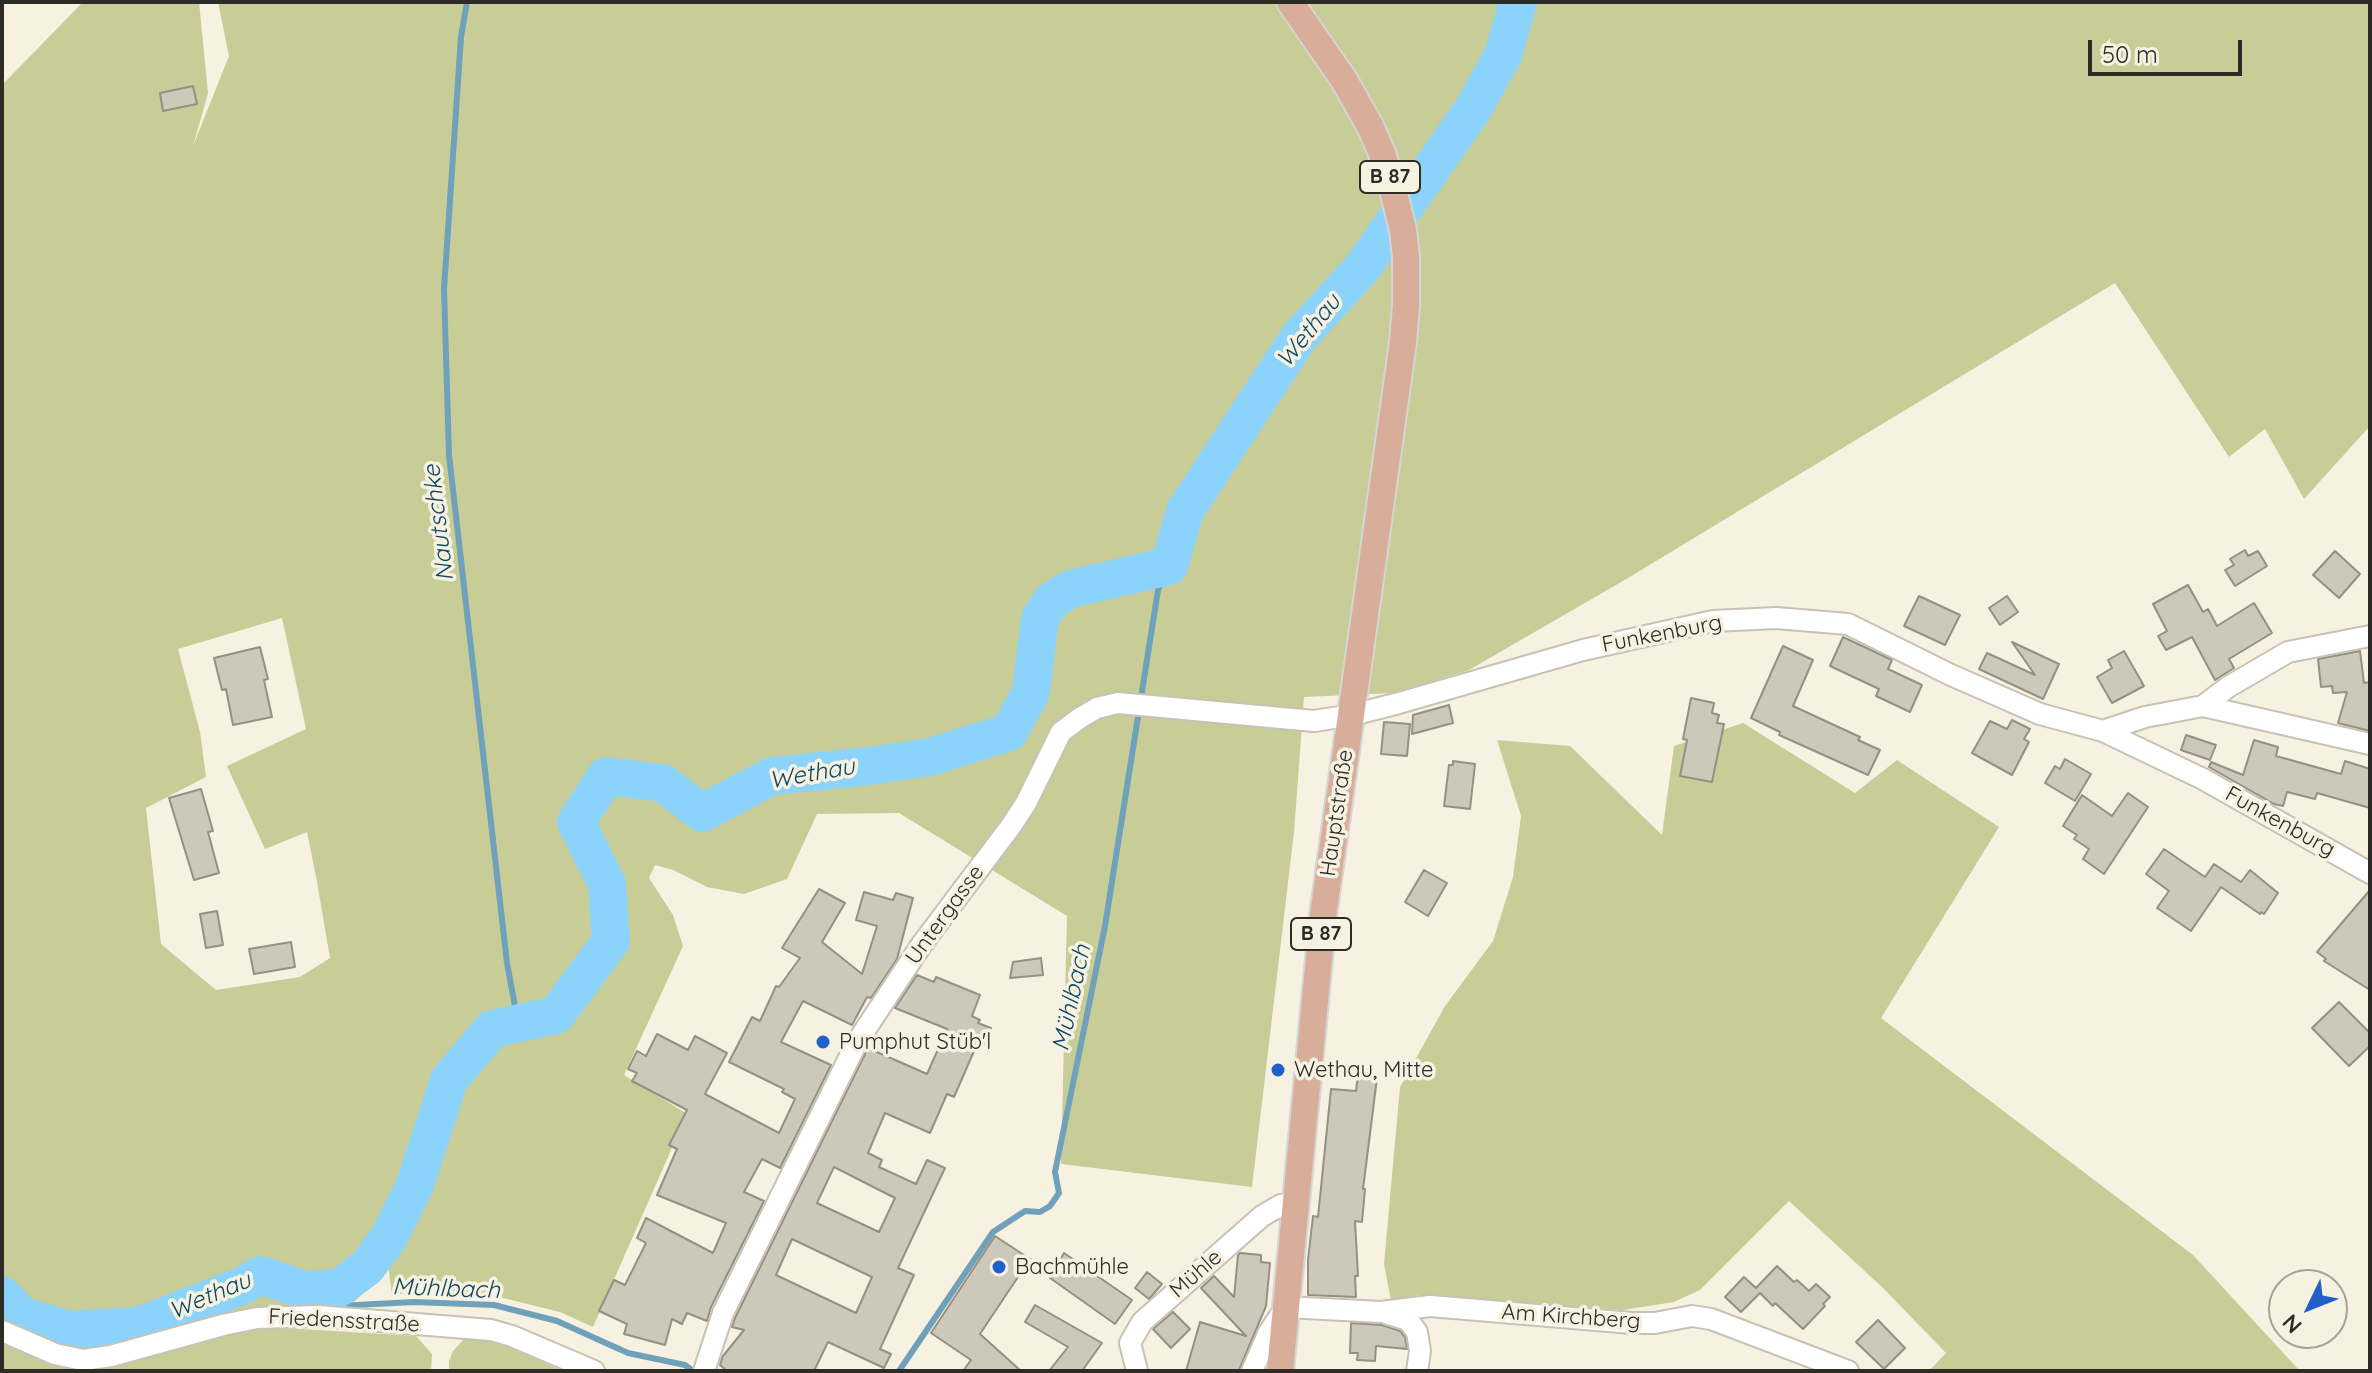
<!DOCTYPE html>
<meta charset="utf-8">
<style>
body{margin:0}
#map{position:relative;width:2372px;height:1373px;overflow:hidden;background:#f7f1e2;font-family:Quicksand,sans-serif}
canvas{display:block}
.frame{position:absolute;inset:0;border:4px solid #2d2b26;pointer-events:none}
.north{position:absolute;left:2268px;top:1269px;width:80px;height:80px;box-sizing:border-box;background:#f7f1e2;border:2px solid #a6a297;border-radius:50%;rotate:227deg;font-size:22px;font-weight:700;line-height:32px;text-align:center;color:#2d2b26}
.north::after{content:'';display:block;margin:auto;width:28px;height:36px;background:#1f60cc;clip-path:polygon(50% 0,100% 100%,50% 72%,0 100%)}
.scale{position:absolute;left:2088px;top:40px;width:154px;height:36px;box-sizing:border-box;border:4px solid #2d2b26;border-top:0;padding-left:10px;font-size:24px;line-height:28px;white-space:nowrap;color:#2d2b26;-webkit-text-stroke:6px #f7f1e2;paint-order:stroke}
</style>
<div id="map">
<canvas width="2372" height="1373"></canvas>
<div class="frame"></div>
<div class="north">N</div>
<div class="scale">50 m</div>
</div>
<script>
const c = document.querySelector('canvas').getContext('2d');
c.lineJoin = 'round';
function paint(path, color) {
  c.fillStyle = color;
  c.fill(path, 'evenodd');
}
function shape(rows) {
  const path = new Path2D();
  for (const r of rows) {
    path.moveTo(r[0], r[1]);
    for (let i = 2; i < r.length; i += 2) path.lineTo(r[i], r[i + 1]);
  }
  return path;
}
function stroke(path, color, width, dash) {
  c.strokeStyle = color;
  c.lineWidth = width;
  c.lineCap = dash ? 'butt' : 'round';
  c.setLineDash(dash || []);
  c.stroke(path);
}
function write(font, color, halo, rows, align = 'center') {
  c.font = font + ' Quicksand,sans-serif';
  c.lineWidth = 7;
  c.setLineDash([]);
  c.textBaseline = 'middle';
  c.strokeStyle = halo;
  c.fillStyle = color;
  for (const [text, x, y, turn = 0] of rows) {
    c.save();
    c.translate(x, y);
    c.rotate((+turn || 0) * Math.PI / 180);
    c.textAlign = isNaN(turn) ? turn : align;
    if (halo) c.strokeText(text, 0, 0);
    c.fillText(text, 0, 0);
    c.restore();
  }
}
paint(shape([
 [83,2,199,2,208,93,193,146,229,56,218,2,2370,2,2370,426,2304,499,2265,429,2229,457,2115,283,1628,578,1469,670,1394,693,1304,697,1294,832,1252,1187,1061,1164,1067,916,899,813,817,814,787,879,744,894,707,887,673,870,655,865,649,878,673,915,683,946,624,1075,687,1114,593,1327,560,1312,495,1296,411,1293,392,1294,388,1265,378,1279,352,1304,101,1349,64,1350,2,1321,2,85],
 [282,618,306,729,227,766,265,849,307,832,317,882,330,958,300,977,216,990,161,944,146,808,206,777,200,732,178,649],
 [1743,723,1855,793,1897,760,1999,827,1881,1018,2193,1255,2300,1371,1929,1371,1946,1353,1883,1288,1789,1201,1700,1290,1674,1302,1623,1310,1419,1295,1391,1301,1384,1264,1400,1087,1445,1006,1493,941,1513,877,1521,816,1497,740,1570,746,1662,835,1674,746],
 [252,1326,416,1336,432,1354,431,1371,2,1371,2,1339,66,1368,88,1371],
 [465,1338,507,1344,562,1371,449,1371,449,1361,453,1351]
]), '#c8cd97');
stroke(shape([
 [467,2,461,37,444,289,449,455,507,963,515,1006,492,1029],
 [241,1286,272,1289,313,1308],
 [335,1309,356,1305,414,1302,494,1305,557,1321,628,1353,685,1365,693,1371],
 [899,1371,993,1232,1025,1211,1040,1212,1050,1206,1059,1193,1055,1172,1105,926,1158,590,1169,566]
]), '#6fa1ba', 6);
stroke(shape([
 [2,1295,22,1316,69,1330,139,1326,241,1286,261,1275,304,1290,339,1288,367,1267,389,1237,415,1185,449,1080,492,1029,556,1015,611,941,607,884,576,822,606,776,663,783,702,813,772,776,869,766,930,757,1009,732,1031,692,1040,618,1051,601,1070,589,1169,566,1185,511,1299,337,1362,268,1473,109,1503,55,1518,2]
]), '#8bd3fa', 38);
const building = shape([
 [193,86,197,104,163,111,160,93,193,86],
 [2245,550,2248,556,2258,551,2267,566,2235,586,2225,570,2234,565,2230,559,2245,550],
 [2335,551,2360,574,2339,598,2313,575,2335,551],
 [2188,585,2203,612,2208,609,2217,626,2254,603,2272,633,2229,659,2234,668,2215,680,2192,637,2166,650,2158,636,2167,631,2153,604,2188,585],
 [1919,596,1960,615,1945,645,1904,626,1919,596],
 [2007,596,2018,612,2000,625,1989,608,2007,596],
 [1843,637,1892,660,1888,669,1922,685,1910,712,1876,696,1879,689,1830,666,1843,637],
 [2012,642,2059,664,2043,699,1979,669,1987,653,2035,675,2012,642],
 [1783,646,1813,660,1793,706,1860,737,1858,740,1880,750,1868,775,1779,735,1780,732,1751,718,1783,646],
 [260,647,268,679,264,680,272,717,233,725,226,689,222,690,214,658,260,647],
 [2124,651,2144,686,2112,703,2097,677,2112,668,2108,660,2124,651],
 [2360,651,2364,683,2370,682,2370,731,2338,723,2347,692,2333,693,2332,686,2321,687,2318,659,2360,651],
 [1691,698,1714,703,1712,713,1719,715,1717,723,1724,724,1712,782,1680,776,1687,740,1683,739,1691,698],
 [1449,705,1453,723,1412,734,1413,715,1449,705],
 [2012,720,2030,729,2024,739,2029,742,2012,775,1972,753,1990,721,2007,729,2012,720],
 [1384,722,1410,724,1407,756,1381,754,1384,722],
 [2186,735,2216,745,2210,760,2181,750,2186,735],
 [2254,740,2278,747,2276,756,2341,774,2345,761,2370,769,2370,808,2317,793,2315,799,2287,792,2283,806,2274,804,2209,767,2211,762,2243,775,2254,740],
 [2065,759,2091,774,2075,801,2045,783,2055,766,2060,769,2065,759],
 [1453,761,1475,764,1470,809,1444,806,1449,765,1453,765,1453,761],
 [201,789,213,831,208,832,219,873,194,880,169,798,201,789],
 [2128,793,2148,807,2104,874,2083,859,2089,849,2074,839,2077,835,2063,826,2082,795,2112,816,2128,793],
 [2164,849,2205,877,2214,864,2241,882,2250,870,2278,893,2264,914,2261,912,2260,914,2221,887,2191,931,2157,908,2169,891,2146,874,2164,849],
 [1424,870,1447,883,1428,916,1405,902,1424,870],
 [819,889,845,903,822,942,862,974,877,926,856,920,864,892,893,900,896,893,913,898,897,959,871,998,867,997,852,1025,803,1001,781,1042,831,1065,780,1168,762,1159,744,1192,764,1201,711,1307,707,1321,687,1313,682,1324,672,1319,665,1345,624,1334,627,1324,599,1311,614,1280,625,1285,646,1243,637,1238,646,1218,713,1253,726,1223,657,1195,677,1149,669,1145,687,1110,632,1081,637,1073,628,1069,637,1051,646,1056,657,1034,688,1050,695,1036,727,1053,705,1094,779,1133,795,1099,782,1092,784,1089,729,1062,752,1017,760,1021,776,986,779,987,800,958,782,948,819,889],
 [2370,890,2370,990,2324,961,2326,959,2317,952,2370,890],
 [217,911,223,945,206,948,200,914,217,911],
 [291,942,295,967,254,974,249,949,291,942],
 [1041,958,1043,975,1010,978,1013,962,1041,958],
 [917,975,934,982,936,977,980,995,972,1016,980,1020,978,1023,991,1028,984,1044,978,1042,954,1097,947,1094,930,1133,885,1113,868,1153,882,1160,879,1167,916,1184,927,1160,945,1168,898,1268,914,1275,880,1349,891,1354,884,1368,828,1342,814,1371,727,1371,720,1365,723,1356,744,1330,732,1327,735,1318,868,1048,927,1074,947,1029,895,1008,917,975],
 [834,1167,895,1198,879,1232,817,1203,834,1167],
 [792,1239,872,1277,856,1313,776,1275,792,1239],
 [2339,1002,2370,1033,2370,1046,2349,1066,2312,1028,2339,1002],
 [1358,1076,1377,1078,1363,1189,1365,1189,1362,1222,1355,1221,1358,1276,1355,1276,1356,1297,1308,1295,1308,1260,1313,1216,1318,1217,1331,1089,1356,1091,1358,1076],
 [995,1236,1030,1259,980,1334,1021,1371,963,1371,971,1360,931,1333,995,1236],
 [1064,1253,1132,1300,1115,1324,1050,1278,1064,1253],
 [1240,1253,1261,1255,1261,1262,1270,1263,1266,1306,1239,1370,1186,1371,1200,1322,1246,1336,1201,1288,1214,1276,1234,1297,1238,1255,1240,1253],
 [1777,1266,1794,1282,1797,1280,1809,1291,1816,1284,1830,1297,1823,1304,1825,1306,1803,1329,1775,1303,1773,1306,1760,1293,1741,1312,1725,1297,1744,1277,1756,1288,1777,1266],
 [1147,1272,1162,1284,1149,1299,1135,1288,1147,1272],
 [1035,1305,1102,1343,1082,1371,1049,1371,1068,1347,1025,1322,1035,1305],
 [1173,1312,1190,1329,1171,1348,1153,1329,1173,1312],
 [1878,1320,1905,1348,1884,1369,1856,1342,1878,1320],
 [1351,1323,1382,1325,1400,1331,1405,1337,1407,1349,1376,1346,1375,1361,1357,1360,1358,1353,1350,1353,1351,1323]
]);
paint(building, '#cdc8b9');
stroke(building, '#959082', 2);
const minor = shape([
 [2203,706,2228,687,2288,652,2370,636],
 [2103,731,2203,779,2370,873],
 [1388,1314,1408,1320,1417,1332,1420,1351,1417,1371],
 [2,1331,55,1354,83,1360,111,1356,223,1325,257,1318,317,1316,491,1330,512,1336,594,1371],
 [704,1371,723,1313,857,1042,922,944,1011,826,1026,803,1061,732,1080,718,1097,708,1118,703,1314,721,1352,715,1399,703,1583,650,1713,621,1776,618,1848,624,1951,675,2040,714,2103,731,2145,717,2203,706,2370,744],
 [1137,1371,1130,1343,1142,1322,1262,1216,1281,1205,1295,1203],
 [1252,1371,1269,1332,1286,1307,1381,1312,1430,1306,1632,1323,1655,1323,1692,1316,1711,1319,1848,1371]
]);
const major = shape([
 [1280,1371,1323,916,1403,342,1406,305,1406,257,1403,230,1390,177,1381,151,1370,126,1344,80,1290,2]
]);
stroke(minor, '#c7c2b4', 24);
stroke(major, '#d5d5d4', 30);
stroke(minor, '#fff', 20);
stroke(major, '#d8ae9a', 26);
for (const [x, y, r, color] of [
 [823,1042,8,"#1f60cc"],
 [1278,1070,8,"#1f60cc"],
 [999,1267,8,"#1f60cc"]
]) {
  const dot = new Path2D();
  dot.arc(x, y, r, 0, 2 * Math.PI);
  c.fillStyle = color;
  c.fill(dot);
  stroke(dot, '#f7f1e2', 3);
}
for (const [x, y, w] of [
 [1390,177,60],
 [1321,934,60]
]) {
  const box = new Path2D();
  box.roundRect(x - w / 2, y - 16, w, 32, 6);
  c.fillStyle = '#f7f1e2';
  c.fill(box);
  stroke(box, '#2d2b26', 2);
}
write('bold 20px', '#2d2b26', null, [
 ["B 87",1390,177],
 ["B 87",1321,934]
]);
write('22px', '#2d2b26', '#f7f1e2', [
 ["Funkenburg",1662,634,-11],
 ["Hauptstraße",1337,813,-82],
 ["Funkenburg",2280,822,29],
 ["Untergasse",945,915,-54],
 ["Mühle",1196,1274,-41],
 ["Am Kirchberg",1571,1317,4],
 ["Friedensstraße",344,1321,3]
]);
write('22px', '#2d2b26', '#f7f1e2', [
 ["Pumphut Stüb'l",839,1042],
 ["Wethau, Mitte",1294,1070],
 ["Bachmühle",1015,1267]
], 'left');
write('italic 24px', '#0e4963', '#f7f1e2', [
 ["Wethau",1309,331,-51],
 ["Nautschke",439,523,-97],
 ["Wethau",812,774,-10],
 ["Mühlbach",1072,998,-78],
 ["Mühlbach",446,1289,2],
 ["Wethau",210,1296,-23]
]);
</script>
